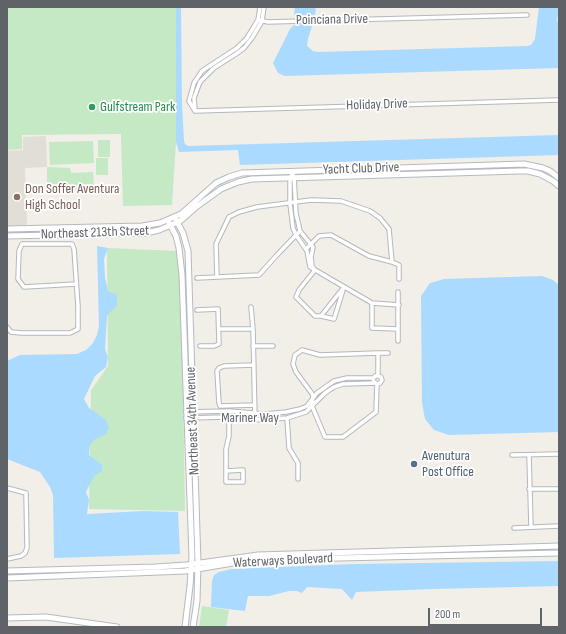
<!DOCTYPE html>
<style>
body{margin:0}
#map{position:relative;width:566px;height:634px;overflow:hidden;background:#f1efe8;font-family:"Sofia Sans Condensed",sans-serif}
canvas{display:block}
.frame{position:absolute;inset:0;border:8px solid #5f6368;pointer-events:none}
.scale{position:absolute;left:428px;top:608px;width:114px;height:18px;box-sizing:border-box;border:2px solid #5f6368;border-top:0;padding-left:5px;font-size:12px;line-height:14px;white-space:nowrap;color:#5f6368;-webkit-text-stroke:3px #fff;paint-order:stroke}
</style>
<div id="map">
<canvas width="566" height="634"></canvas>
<div class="frame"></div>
<div class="scale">200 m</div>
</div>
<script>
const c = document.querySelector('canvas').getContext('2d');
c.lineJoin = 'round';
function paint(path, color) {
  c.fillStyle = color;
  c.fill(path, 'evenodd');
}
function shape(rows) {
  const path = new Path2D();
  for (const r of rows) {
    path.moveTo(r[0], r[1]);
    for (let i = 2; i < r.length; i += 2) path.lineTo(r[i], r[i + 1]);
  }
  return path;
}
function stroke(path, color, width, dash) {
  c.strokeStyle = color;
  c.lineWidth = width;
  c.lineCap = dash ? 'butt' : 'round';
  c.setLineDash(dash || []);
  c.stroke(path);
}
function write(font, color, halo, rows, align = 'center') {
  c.font = font + ' "Sofia Sans Condensed",sans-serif';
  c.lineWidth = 3.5;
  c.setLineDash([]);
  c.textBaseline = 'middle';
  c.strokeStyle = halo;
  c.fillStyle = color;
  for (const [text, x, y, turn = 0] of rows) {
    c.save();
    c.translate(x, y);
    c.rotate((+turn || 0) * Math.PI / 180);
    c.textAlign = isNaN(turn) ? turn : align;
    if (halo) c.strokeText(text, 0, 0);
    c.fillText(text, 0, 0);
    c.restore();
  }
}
paint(shape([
 [46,136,47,167,25,168,27,225,7,226,7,151,23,150,23,137]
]), '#e1ded6');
paint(shape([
 [7,7,176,7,176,142,172,205,123,206,121,134,22,135,22,149,7,150],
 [98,140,110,140,110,157,98,157],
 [93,141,94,163,50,165,49,142],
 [96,158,108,158,108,175,96,175],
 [47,167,70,168,71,173,93,172,94,189,71,190,71,192,49,192,47,190],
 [107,248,177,251,181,262,185,511,89,509,91,390,108,366],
 [202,606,229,610,226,627,199,627]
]), '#c5e8c5');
paint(shape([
 [176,7,181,7,182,104,184,141,185,144,188,146,559,135,559,155,240,165,238,150,179,152,176,142],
 [295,7,316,7,315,15,305,17,305,24,312,26,308,39,307,46,313,51,318,52,527,46,531,45,535,39,539,7,559,7,557,20,559,27,559,68,285,76,278,73,273,63,290,29,294,25,301,24,301,18,294,15],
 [97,246,108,248,104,259,105,278,108,291,117,295,117,306,109,313,107,316,105,349,108,357,106,367,95,376,84,399,89,408,105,419,109,427,106,434,95,439,90,445,89,455,102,465,102,471,94,476,86,492,89,500,87,514,144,511,178,512,180,554,54,558,53,495,50,487,40,472,7,459,7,361,20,355,77,354,86,350,93,343,97,335,99,326],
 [542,276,553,280,559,285,559,432,449,435,434,430,425,419,422,403,421,296,430,283,444,279],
 [559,561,559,586,434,589,356,592,352,600,342,589,307,587,302,593,297,591,289,591,269,596,248,596,245,611,211,607,212,581,214,575,219,572,232,569,354,564]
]), '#aadaff');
const street = shape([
 [258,20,268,22,527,15],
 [195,110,194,98,200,82,214,68,236,54,244,48,252,38,262,21,264,7],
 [195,111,559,100],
 [195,111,189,101,194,83,202,71,237,48,247,38,258,20,260,7],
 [294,171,290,178,290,204,293,228,296,235,307,251,310,267,372,303,399,305],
 [294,176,296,214,298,222,300,231,313,247,311,257,312,266,314,269],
 [392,262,399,265,399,279],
 [315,270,299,290,296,297,315,316,321,316,344,287],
 [217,277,216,244,229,217,239,212,257,207,311,200,341,201,370,211,380,218,389,229,392,262,369,256,331,235,319,236,306,249],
 [197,278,259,275,277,255,300,231],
 [372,303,372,328,398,329],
 [251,307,253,329,255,420],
 [197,310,218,309,219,344,214,346,200,346],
 [321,316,334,319,343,290],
 [7,327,11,332,21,333,70,333,78,329,78,306,74,249,72,244,22,244,19,251,18,279,24,287,76,284],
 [219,329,253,329],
 [398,341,398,292],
 [253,346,273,346],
 [378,353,388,353],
 [254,365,224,366,219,368,217,371,219,403,220,406,255,405],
 [377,384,380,383,382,380,381,377,378,376,375,376,373,379,374,382,377,384,376,412,343,437,325,437,312,406,313,395,296,372,293,364,295,355,302,350,320,355,378,353,378,376],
 [186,412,229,411,265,414,286,412,300,409,307,406,317,393,334,381,347,378,374,378],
 [186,418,228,417,261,420,287,418,306,412,325,393,334,387,343,384,376,383],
 [287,418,289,448,298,463,298,479],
 [512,455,559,454],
 [529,455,531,527],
 [243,470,243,482,226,482,226,471,243,470],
 [226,471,226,449,229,436,229,411],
 [7,488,26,493,27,548,25,553,21,556,7,559],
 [529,489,559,489],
 [514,528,559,526]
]);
const secondary = shape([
 [176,220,183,233,188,251,198,563,197,601,193,627],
 [169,223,176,236,179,248,182,275,192,557,190,586,185,627],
 [7,229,142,226,160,223,181,214,216,183,229,177,242,173,524,164,543,168,550,171,559,178],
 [7,236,146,233,159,230,180,221,196,207,221,189,238,182,252,179,520,171,528,171,540,174,553,181,559,186],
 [7,571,155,567,186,565,258,555,559,546],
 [7,578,185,571,251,560,559,553],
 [7,618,46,617,117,627]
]);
stroke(street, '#b5b8bc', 5.5);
stroke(secondary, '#b6babf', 7);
stroke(street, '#fff', 3.5);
stroke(secondary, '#fff', 5);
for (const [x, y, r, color] of [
 [92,107,4,"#2e9e5b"],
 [17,197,4,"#8d6e63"],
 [414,464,4,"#5c6f8a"]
]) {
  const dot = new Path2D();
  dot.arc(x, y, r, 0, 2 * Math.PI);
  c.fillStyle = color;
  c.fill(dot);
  stroke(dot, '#fff', 1.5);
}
write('14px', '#5f6368', '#fff', [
 ["Poinciana Drive",332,20,-1],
 ["Holiday Drive",377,105,-2],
 ["Yacht Club Drive",361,169,-2],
 ["Northeast 213th Street",95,233,-2],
 ["Mariner Way",250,418],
 ["Northeast 34th Avenue",193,421,-92],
 ["Waterways Boulevard",283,561,-3]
]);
write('14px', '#27864d', '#fff', [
 ["Gulfstream Park",100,107]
], 'left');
write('14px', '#785e54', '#fff', [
 ["Don Soffer Aventura",25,189],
 ["High School",25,205]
], 'left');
write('14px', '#4e5e75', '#fff', [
 ["Avenutura",422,456],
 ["Post Office",422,472]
], 'left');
</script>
